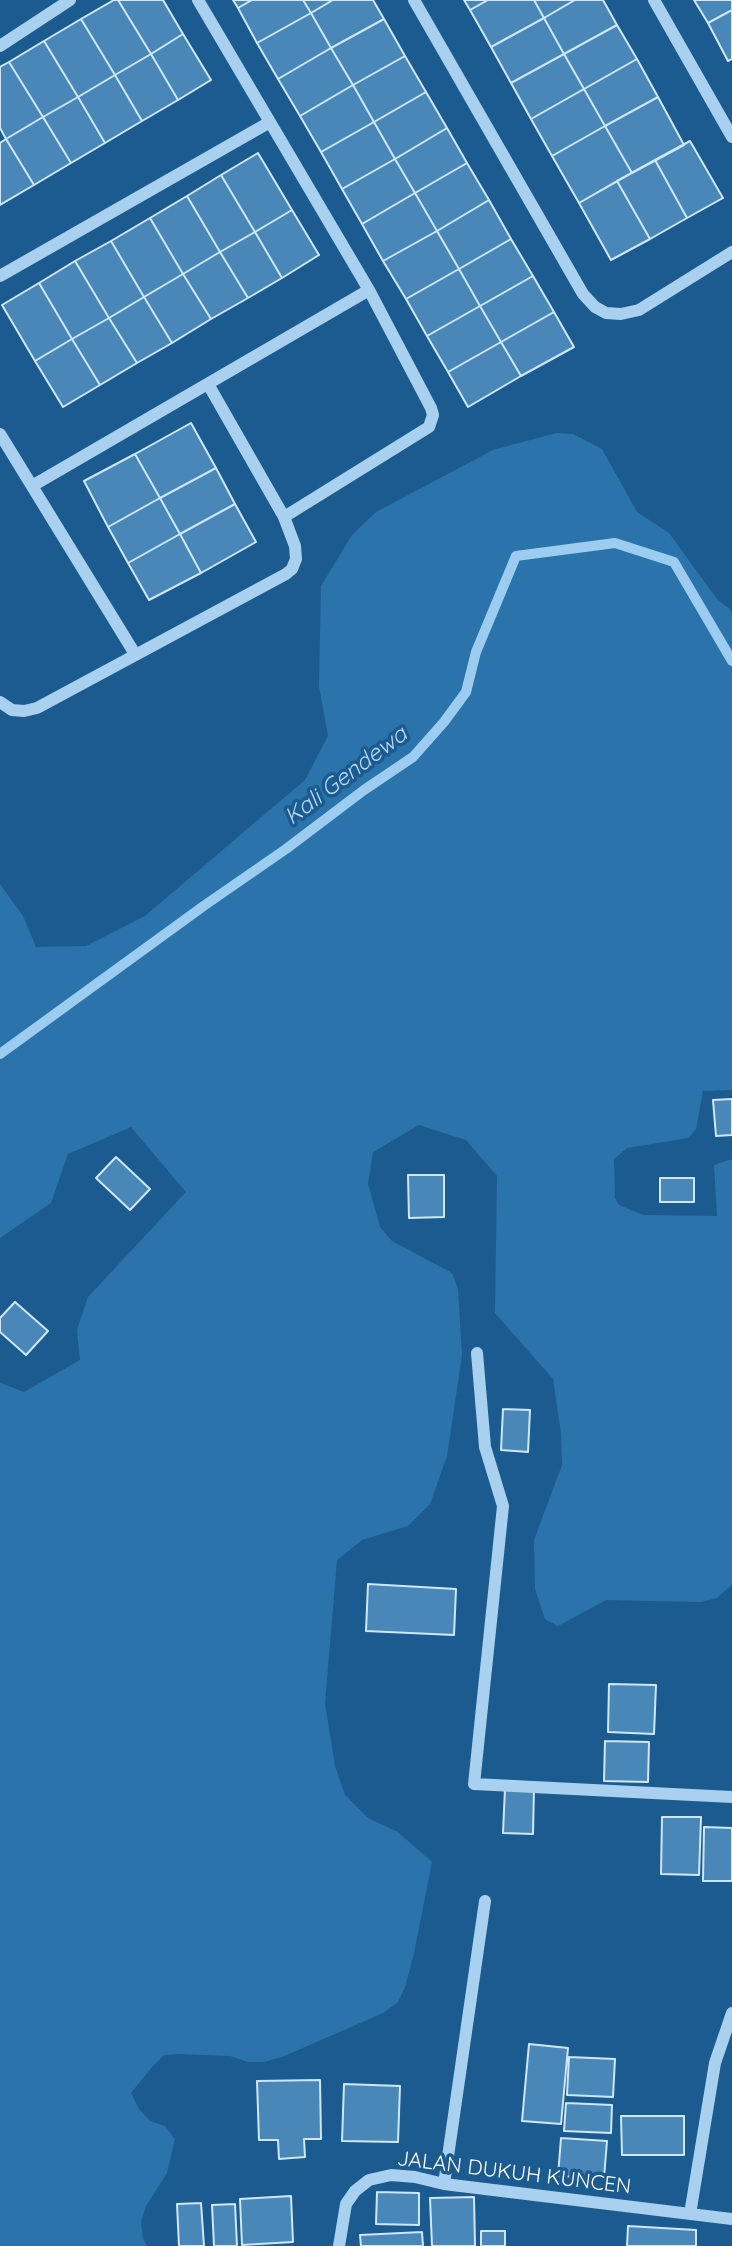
<!DOCTYPE html>
<style>
body{margin:0}
canvas{display:block;background:#1b5b8f}
</style>
<canvas width="732" height="2246"></canvas>
<script>
const c = document.querySelector('canvas').getContext('2d');
c.lineJoin = 'round';
function paint(path, color) {
  c.fillStyle = color;
  c.fill(path, 'evenodd');
}
function shape(rows) {
  const path = new Path2D();
  for (const r of rows) {
    path.moveTo(r[0], r[1]);
    for (let i = 2; i < r.length; i += 2) path.lineTo(r[i], r[i + 1]);
  }
  return path;
}
function stroke(path, color, width, dash) {
  c.strokeStyle = color;
  c.lineWidth = width;
  c.lineCap = dash ? 'butt' : 'round';
  c.setLineDash(dash || []);
  c.stroke(path);
}
function write(font, color, halo, rows, align = 'center') {
  c.font = font + ' Quicksand,sans-serif';
  c.lineWidth = 7;
  c.setLineDash([]);
  c.textBaseline = 'middle';
  c.strokeStyle = halo;
  c.fillStyle = color;
  for (const [text, x, y, turn = 0] of rows) {
    c.save();
    c.translate(x, y);
    c.rotate((+turn || 0) * Math.PI / 180);
    c.textAlign = isNaN(turn) ? turn : align;
    if (halo) c.strokeText(text, 0, 0);
    c.fillText(text, 0, 0);
    c.restore();
  }
}
paint(shape([
 [556,433,573,434,602,449,637,512,669,533,717,599,732,611,732,1090,703,1091,696,1129,688,1138,627,1148,614,1159,615,1198,619,1205,643,1215,717,1216,714,1165,732,1159,732,1585,717,1598,701,1602,606,1600,558,1626,545,1619,535,1589,534,1540,562,1465,561,1433,553,1379,495,1313,497,1176,466,1140,419,1125,373,1152,368,1184,380,1227,392,1241,452,1273,458,1289,462,1355,447,1456,430,1504,408,1526,362,1540,337,1560,325,1703,335,1766,345,1795,368,1818,398,1832,432,1862,414,1953,405,1987,398,2002,383,2013,282,2057,264,2062,248,2062,230,2056,179,2054,164,2055,152,2067,131,2093,139,2109,150,2121,165,2126,175,2139,167,2173,146,2206,141,2222,143,2238,147,2246,0,2246,0,1383,24,1392,80,1360,77,1330,88,1297,186,1192,131,1127,68,1154,51,1203,0,1238,0,884,23,916,36,947,86,946,145,916,305,780,328,736,319,686,321,586,352,535,376,512,493,450]
]), '#2b74ab');
stroke(shape([
 [0,1054,205,905,286,849,364,790,413,757,444,722,466,692,476,652,516,556,615,543,674,562,732,661]
]), '#9ccdf0', 10);
const building = shape([
 [114,0,118,0,151,54,115,75,81,19,114,0],
 [118,0,163,0,183,34,151,54,118,0],
 [233,0,252,0,238,8,233,0],
 [252,0,303,0,311,13,257,43,238,8,252,0],
 [303,0,333,0,311,13,303,0],
 [333,0,373,0,384,19,331,48,311,13,333,0],
 [464,0,488,0,470,10,464,0],
 [488,0,534,0,544,18,491,47,470,10,488,0],
 [534,0,575,0,544,18,534,0],
 [575,0,603,0,617,25,564,54,544,18,575,0],
 [694,0,732,0,732,10,708,23,694,0],
 [732,10,732,59,728,61,708,23,732,10],
 [311,13,331,48,278,79,257,43,311,13],
 [544,18,564,54,511,83,491,47,544,18],
 [81,19,115,75,78,97,44,41,81,19],
 [384,19,405,56,353,85,331,48,384,19],
 [617,25,637,59,584,89,564,54,617,25],
 [183,34,211,80,178,100,151,54,183,34],
 [44,41,78,97,43,117,9,62,44,41],
 [331,48,353,85,300,116,278,79,331,48],
 [151,54,178,100,142,121,115,75,151,54],
 [564,54,584,89,531,119,511,83,564,54],
 [405,56,426,92,374,122,353,85,405,56],
 [637,59,658,97,605,126,584,89,637,59],
 [9,62,43,117,6,139,0,128,0,67,9,62],
 [115,75,142,121,105,143,78,97,115,75],
 [353,85,374,122,321,152,300,116,353,85],
 [584,89,605,126,552,156,531,119,584,89],
 [426,92,447,128,395,159,374,122,426,92],
 [78,97,105,143,71,163,43,117,78,97],
 [658,97,684,145,632,173,605,126,658,97],
 [43,117,71,163,34,185,6,139,43,117],
 [374,122,395,159,342,189,321,152,374,122],
 [605,126,632,173,579,203,552,156,605,126],
 [447,128,467,163,415,193,395,159,447,128],
 [6,139,34,185,0,205,0,143,6,139],
 [690,141,723,198,687,218,655,160,690,141],
 [258,153,292,210,255,232,221,175,258,153],
 [395,159,415,193,362,224,342,189,395,159],
 [655,160,687,218,650,239,617,181,655,160],
 [467,163,489,200,437,231,415,193,467,163],
 [221,175,255,232,220,252,187,196,221,175],
 [617,181,650,239,611,260,579,203,617,181],
 [415,193,437,231,383,261,362,224,415,193],
 [187,196,220,252,183,274,150,218,187,196],
 [489,200,511,239,459,269,437,231,489,200],
 [292,210,319,255,282,278,255,232,292,210],
 [150,218,183,274,144,297,111,241,150,218],
 [437,231,459,269,406,299,383,261,437,231],
 [255,232,282,278,248,298,220,252,255,232],
 [511,239,533,276,480,306,459,269,511,239],
 [111,241,144,297,109,318,75,261,111,241],
 [220,252,248,298,211,319,183,274,220,252],
 [75,261,109,318,72,339,39,283,75,261],
 [459,269,480,306,427,336,406,299,459,269],
 [183,274,211,319,172,343,144,297,183,274],
 [533,276,554,312,501,342,480,306,533,276],
 [39,283,72,339,35,361,2,305,39,283],
 [144,297,172,343,137,363,109,318,144,297],
 [480,306,501,342,448,372,427,336,480,306],
 [554,312,574,347,521,376,501,342,554,312],
 [109,318,137,363,100,385,72,339,109,318],
 [72,339,100,385,63,407,35,361,72,339],
 [501,342,521,376,468,407,448,372,501,342],
 [191,423,216,468,160,498,135,454,191,423],
 [135,454,160,498,108,527,84,481,135,454],
 [216,468,235,504,180,534,160,498,216,468],
 [160,498,180,534,128,563,108,527,160,498],
 [235,504,256,542,201,573,180,534,235,504],
 [180,534,201,573,149,600,128,563,180,534],
 [732,1099,732,1135,716,1136,713,1100,732,1099],
 [116,1157,150,1189,130,1210,96,1178,116,1157],
 [408,1175,444,1175,444,1217,409,1218,408,1175],
 [660,1178,694,1178,694,1202,660,1202,660,1178],
 [15,1302,48,1331,26,1355,0,1332,0,1318,15,1302],
 [503,1409,530,1410,528,1452,501,1450,503,1409],
 [368,1584,456,1589,454,1635,366,1631,368,1584],
 [609,1684,656,1685,654,1734,608,1732,609,1684],
 [605,1741,649,1742,648,1782,604,1781,605,1741],
 [505,1788,534,1788,533,1834,503,1833,505,1788],
 [662,1817,701,1817,699,1875,661,1874,662,1817],
 [704,1827,732,1828,732,1881,703,1881,704,1827],
 [529,2044,568,2048,561,2124,522,2121,529,2044],
 [569,2057,615,2059,613,2097,567,2095,569,2057],
 [320,2080,321,2139,304,2139,305,2157,279,2159,278,2140,259,2140,257,2081,320,2080],
 [344,2084,400,2086,398,2142,342,2141,344,2084],
 [566,2103,612,2105,611,2133,564,2131,566,2103],
 [621,2116,684,2116,684,2155,622,2155,621,2116],
 [561,2138,607,2141,604,2178,558,2176,561,2138],
 [377,2192,419,2193,419,2225,376,2224,377,2192],
 [291,2196,293,2242,242,2245,240,2199,291,2196],
 [474,2197,475,2246,432,2246,430,2198,474,2197],
 [201,2203,204,2246,179,2246,177,2204,201,2203],
 [235,2204,237,2246,214,2246,212,2205,235,2204],
 [628,2226,696,2230,696,2246,627,2246,628,2226],
 [481,2231,505,2231,505,2246,481,2246,481,2231],
 [422,2232,423,2246,361,2246,360,2235,422,2232]
]);
paint(building, '#4887b8');
stroke(building, '#cfe7fa', 2);
stroke(shape([
 [198,0,369,290,431,408,433,415,429,427,284,517],
 [414,0,583,294,595,307,606,313,621,314,639,310,732,252],
 [654,0,732,137],
 [0,46,70,0],
 [0,276,270,122],
 [0,434,135,654],
 [32,486,369,290],
 [0,702,12,710,24,711,37,708,286,574,292,569,296,559,295,546,284,517,208,384],
 [477,1353,485,1447,503,1506,474,1784,732,1797],
 [444,2184,485,1901],
 [690,2214,715,2063,732,2013],
 [339,2246,346,2204,355,2191,369,2180,391,2175,415,2177,444,2184,732,2219]
]), '#a9d0ee', 12);
write('21px', '#fff', '#1b5b8f', [
 ["JALAN DUKUH KUNCEN",514,2173,7]
]);
write('italic 23px', '#b5daf5', '#1b5b8f', [
 ["Kali Gendewa",346,776,-37]
]);
</script>
